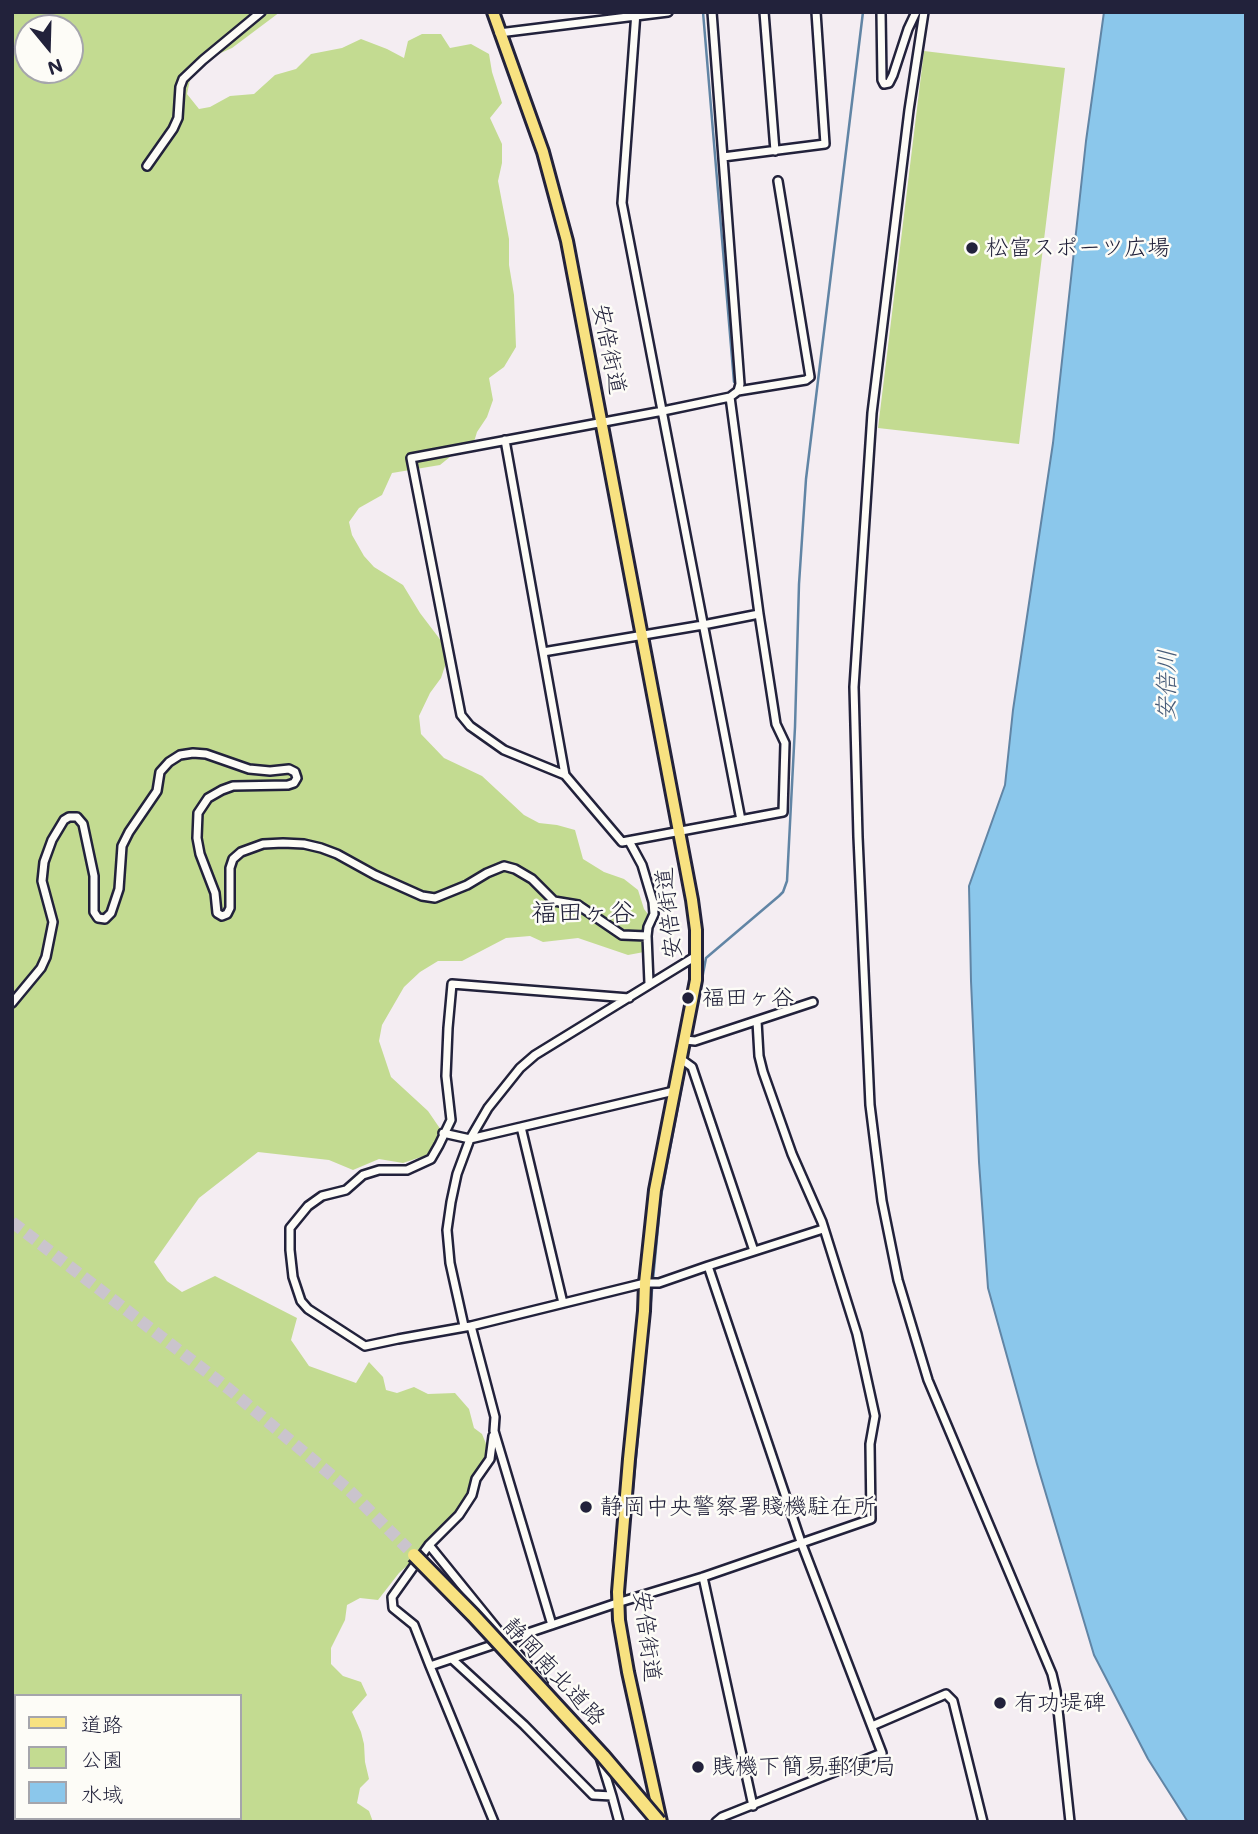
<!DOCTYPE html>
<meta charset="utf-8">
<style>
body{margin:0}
#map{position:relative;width:1258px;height:1834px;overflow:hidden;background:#f4edf2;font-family:Mali,"Klee One",sans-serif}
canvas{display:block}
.frame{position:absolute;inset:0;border:14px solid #22223b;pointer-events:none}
.legend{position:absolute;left:14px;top:1694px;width:228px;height:126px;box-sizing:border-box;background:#fdfcf7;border:2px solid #a5a5ac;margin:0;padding:9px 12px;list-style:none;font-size:21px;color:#22223b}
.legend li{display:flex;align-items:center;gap:14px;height:35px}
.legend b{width:35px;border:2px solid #a5a5ac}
.north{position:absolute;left:14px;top:14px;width:70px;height:70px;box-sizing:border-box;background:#fdfcf7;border:2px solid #a5a5ac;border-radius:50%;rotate:161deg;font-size:19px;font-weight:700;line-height:28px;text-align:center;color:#22223b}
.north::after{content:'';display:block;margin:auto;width:24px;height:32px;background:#22223b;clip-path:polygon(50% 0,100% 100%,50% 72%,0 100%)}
</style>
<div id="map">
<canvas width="1258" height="1834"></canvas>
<div class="frame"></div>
<ul class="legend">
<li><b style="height:9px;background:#f8e281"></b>道路</li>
<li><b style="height:19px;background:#c3db91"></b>公園</li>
<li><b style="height:19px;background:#8bc7eb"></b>水域</li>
</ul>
<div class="north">N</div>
</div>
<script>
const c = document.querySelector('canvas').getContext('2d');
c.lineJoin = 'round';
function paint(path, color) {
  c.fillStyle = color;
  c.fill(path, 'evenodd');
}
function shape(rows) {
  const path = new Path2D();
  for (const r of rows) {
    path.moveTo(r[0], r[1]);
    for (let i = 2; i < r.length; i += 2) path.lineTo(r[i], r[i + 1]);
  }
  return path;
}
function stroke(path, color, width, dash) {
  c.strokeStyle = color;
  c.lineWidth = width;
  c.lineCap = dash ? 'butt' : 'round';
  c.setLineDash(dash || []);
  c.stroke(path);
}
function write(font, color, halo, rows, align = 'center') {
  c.font = font + ' Mali,"Klee One",sans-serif';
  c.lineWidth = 5;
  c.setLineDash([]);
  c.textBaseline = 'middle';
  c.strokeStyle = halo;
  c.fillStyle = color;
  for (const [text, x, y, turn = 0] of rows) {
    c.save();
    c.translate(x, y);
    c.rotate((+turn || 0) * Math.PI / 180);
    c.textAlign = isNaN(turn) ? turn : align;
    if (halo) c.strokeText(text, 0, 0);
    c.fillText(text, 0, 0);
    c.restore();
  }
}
paint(shape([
 [12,12,280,12,232,48,214,56,191,75,187,94,199,109,210,107,230,96,254,94,275,75,296,69,311,54,342,48,361,39,387,49,404,58,408,41,422,34,441,34,450,48,471,44,489,54,492,72,502,103,490,118,502,144,502,163,498,181,509,239,509,265,514,295,516,347,504,367,489,378,493,400,487,417,477,432,473,445,456,452,440,465,392,473,382,495,359,508,349,522,352,535,364,556,374,567,403,585,420,613,442,642,446,663,441,678,430,693,419,716,421,734,444,758,482,776,524,815,539,823,557,825,575,830,583,859,604,872,624,879,638,890,644,909,651,918,653,941,644,952,628,955,578,938,543,942,530,936,506,938,462,961,438,961,420,972,404,987,382,1025,379,1041,391,1077,428,1111,441,1130,435,1143,427,1155,403,1163,379,1159,353,1170,329,1160,258,1152,199,1198,154,1262,167,1281,182,1292,215,1276,297,1318,291,1340,309,1366,356,1383,369,1362,383,1377,386,1390,397,1393,414,1387,428,1394,455,1393,469,1409,474,1428,482,1434,489,1451,471,1477,467,1494,455,1512,432,1539,424,1546,421,1553,399,1573,378,1600,360,1598,347,1605,345,1620,331,1648,331,1664,343,1676,361,1682,367,1695,352,1712,361,1732,364,1744,365,1762,369,1779,360,1788,357,1803,369,1811,373,1822,12,1822],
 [28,28,70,28,70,70,28,70],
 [16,1696,240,1696,240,1818,16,1818],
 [924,51,1065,68,1019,444,878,428]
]), '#c3db91');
const water = shape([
 [1104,12,1246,12,1246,1822,1188,1822,1148,1759,1094,1655,1037,1464,988,1288,979,1162,971,981,969,886,1005,785,1013,710,1053,443,1086,141,1104,12]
]);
paint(water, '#8bc7eb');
stroke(water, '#6185a5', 2);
stroke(shape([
 [703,12,734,382],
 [623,1593,661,1196,706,958,779,896,783,892,787,881,795,727,799,584,806,479,863,12]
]), '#6185a5', 2.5);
stroke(shape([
 [12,1222,229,1389,349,1490,408,1549]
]), '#cac4cd', 12, [12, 6]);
const minor = shape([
 [636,12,622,203,741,820],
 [712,12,740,384,738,391,730,397],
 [764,12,775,151],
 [881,12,882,80,884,84,889,83,893,75,908,29,916,12],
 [924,12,909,110,872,413,854,687,858,837,870,1105,882,1201,898,1280,928,1380,1052,1674,1056,1691,1070,1822],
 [499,33,668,12],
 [723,157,825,144,816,12],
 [147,166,173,129,178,118,180,87,183,79,203,60,261,12],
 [738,391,806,380,810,377,778,181],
 [730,397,759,614,776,724,785,743,783,812,622,842,565,775,504,750,470,726,461,715,411,458,663,411,730,397],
 [505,440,565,775],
 [543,652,703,625,759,614],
 [629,841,642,865,653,902,654,914,648,927,647,936,649,983],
 [629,998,452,984,448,1028,446,1076,451,1120,439,1145,431,1159,407,1170,379,1170,363,1175,346,1190,322,1196,308,1206,290,1228,290,1250,293,1277,301,1301,308,1309,365,1346,398,1339,471,1326,645,1283,659,1283,708,1266,801,1542,882,1753,722,1817,716,1822],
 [12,1003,41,968,46,957,53,922,42,881,44,862,52,840,64,820,69,817,77,817,83,824,94,876,94,912,98,918,105,919,111,913,119,889,122,846,129,832,157,791,160,772,169,762,180,755,193,753,206,754,249,769,270,771,289,769,295,772,297,778,294,783,288,785,233,786,222,790,208,798,198,813,197,838,200,854,215,893,217,913,222,916,227,914,230,908,230,868,233,859,241,852,263,844,283,843,304,844,321,848,337,854,375,875,422,896,435,898,467,885,487,873,504,866,515,869,532,879,554,901,578,905,622,935,647,936],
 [685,1040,695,1041,813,1002],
 [681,1059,692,1067,754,1251],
 [521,1127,563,1303],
 [443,1133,470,1139,674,1091],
 [708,1266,823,1229],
 [464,1326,450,1263,447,1230,451,1202,457,1174,470,1139,488,1108,520,1068,535,1055,696,956],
 [471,1326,495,1417,494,1431,552,1625],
 [429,1545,506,1640,543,1682],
 [703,1577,753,1806],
 [452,1659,524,1725,593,1795,612,1796,619,1822],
 [430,1666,414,1625,393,1608,392,1597,429,1545,459,1515,472,1495,476,1479,490,1459,493,1436],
 [872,1726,946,1694,953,1701,983,1822],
 [600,1757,612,1796],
 [494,1822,430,1666,617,1603,703,1577,871,1519,870,1444,875,1416,857,1334,822,1222,792,1154,763,1072,759,1056,757,1021]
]);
const primary = shape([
 [493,12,543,152,567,241,692,900,696,930,696,980,655,1190,645,1283,644,1311,629,1459,618,1592,619,1620,628,1672,661,1822]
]);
stroke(minor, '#22223b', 12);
stroke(primary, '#22223b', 16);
stroke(minor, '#fdfcf7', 7);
stroke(primary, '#f8e281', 10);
const motorwayBridge = shape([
 [414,1555,473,1615,603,1756,659,1822]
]);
stroke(motorwayBridge, '#22223b', 18, []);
stroke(motorwayBridge, '#f8e281', 12);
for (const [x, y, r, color] of [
 [972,248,7,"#22223b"],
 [688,998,7,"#22223b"],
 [586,1507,7,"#22223b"],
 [1000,1703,7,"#22223b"],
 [698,1767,7,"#22223b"]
]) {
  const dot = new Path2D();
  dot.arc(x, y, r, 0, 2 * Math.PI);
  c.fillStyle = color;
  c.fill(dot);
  stroke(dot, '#fdfcf7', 2.5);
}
write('23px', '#22223b', '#fdfcf7', [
 ["松富スポーツ広場",986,248],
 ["福田ヶ谷",702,998],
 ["静岡中央警察署賤機駐在所",600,1507],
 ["有功堤碑",1014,1703],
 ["賎機下簡易郵便局",712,1767]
], 'left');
write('23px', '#22223b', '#fdfcf7', [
 ["安倍街道",609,349,79],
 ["安倍街道",669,913,-96],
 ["安倍街道",647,1636,83],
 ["静岡南北道路",554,1672,47]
]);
write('italic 24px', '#475c79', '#fdfcf7', [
 ["安倍川",1167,685,-89]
]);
write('26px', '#22223b', '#fdfcf7', [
 ["福田ヶ谷",583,913]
]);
</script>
